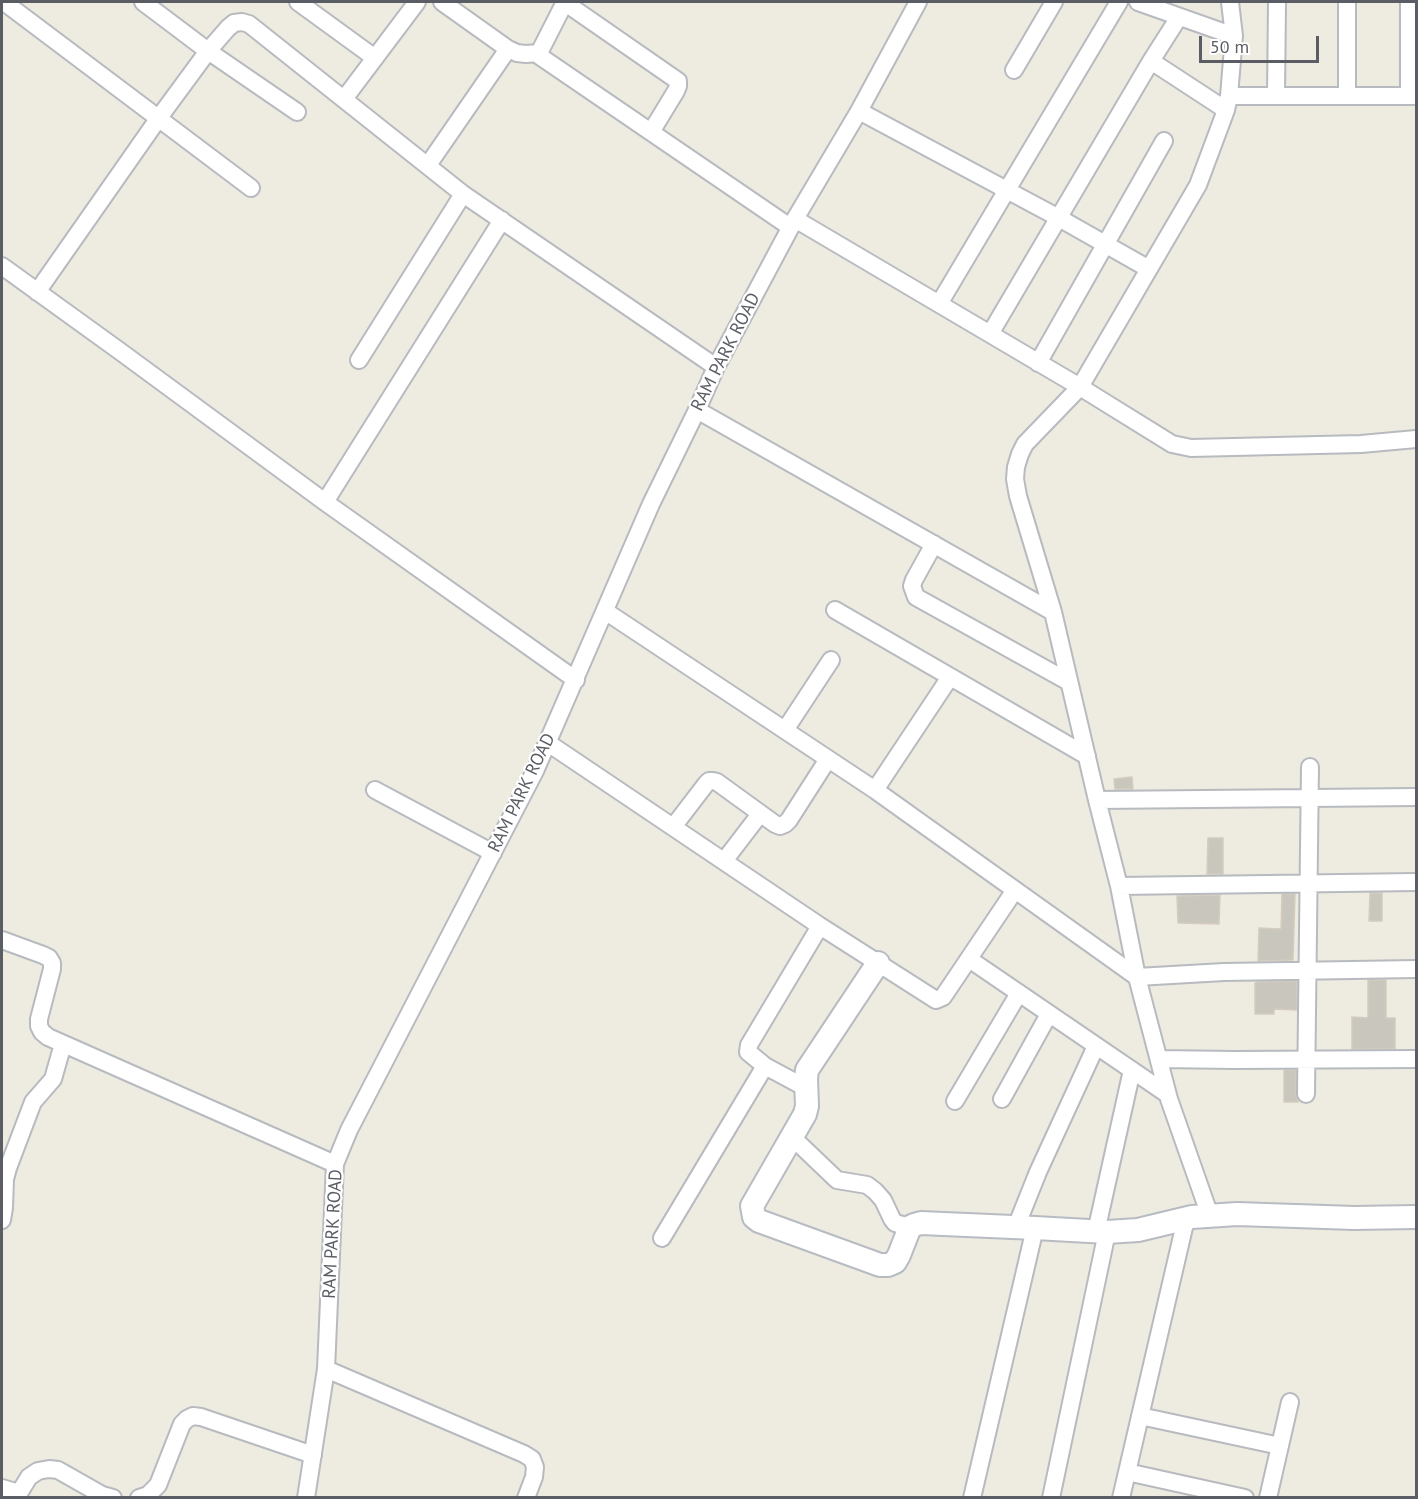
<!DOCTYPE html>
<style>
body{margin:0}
#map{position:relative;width:1418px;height:1499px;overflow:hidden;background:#eeebe1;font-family:"PT Sans",sans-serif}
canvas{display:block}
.frame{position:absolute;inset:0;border:3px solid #5a5e64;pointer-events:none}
.scale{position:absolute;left:1199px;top:36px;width:120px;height:27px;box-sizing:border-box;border:3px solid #5a5e64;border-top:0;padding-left:8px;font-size:18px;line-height:21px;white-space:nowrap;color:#5a5e64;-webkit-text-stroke:4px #fff;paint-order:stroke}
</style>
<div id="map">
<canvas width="1418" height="1499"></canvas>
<div class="frame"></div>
<div class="scale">50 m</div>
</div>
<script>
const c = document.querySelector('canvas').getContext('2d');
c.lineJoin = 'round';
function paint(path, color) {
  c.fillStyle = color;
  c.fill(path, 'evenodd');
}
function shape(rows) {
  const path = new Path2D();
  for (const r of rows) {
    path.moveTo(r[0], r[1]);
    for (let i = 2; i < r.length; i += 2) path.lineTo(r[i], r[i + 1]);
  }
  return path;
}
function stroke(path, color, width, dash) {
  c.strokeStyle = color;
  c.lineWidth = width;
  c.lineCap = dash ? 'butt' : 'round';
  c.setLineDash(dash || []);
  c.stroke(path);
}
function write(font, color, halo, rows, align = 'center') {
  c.font = font + ' "PT Sans",sans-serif';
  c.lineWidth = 4.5;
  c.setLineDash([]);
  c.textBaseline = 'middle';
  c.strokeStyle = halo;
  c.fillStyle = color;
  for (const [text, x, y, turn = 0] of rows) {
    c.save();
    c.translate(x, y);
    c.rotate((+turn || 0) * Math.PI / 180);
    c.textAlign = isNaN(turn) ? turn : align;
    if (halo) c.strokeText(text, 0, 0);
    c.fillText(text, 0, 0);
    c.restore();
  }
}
const building = shape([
 [1132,777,1133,789,1115,789,1114,779,1132,777],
 [1208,838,1223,838,1223,874,1207,874,1208,838],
 [1370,893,1382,893,1382,921,1369,921,1370,893],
 [1282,894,1295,894,1293,960,1258,961,1259,928,1281,929,1282,894],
 [1220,895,1219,924,1178,923,1177,896,1220,895],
 [1368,980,1386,980,1386,1018,1395,1018,1395,1049,1352,1049,1352,1017,1368,1018,1368,980],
 [1297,981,1297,1010,1274,1009,1274,1014,1255,1014,1255,983,1257,982,1297,981],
 [1284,1070,1296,1070,1296,1094,1298,1102,1284,1102,1284,1070]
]);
paint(building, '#c9c6be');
stroke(building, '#d4cdbf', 1.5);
const street = shape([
 [4,2,251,188],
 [143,2,208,51,297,112],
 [298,2,375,58],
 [442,2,508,49,517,53,526,54,539,53],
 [564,2,678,81,678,86,676,91,651,132],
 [565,2,538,55,790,227],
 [1138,2,1234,36],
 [1347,2,1347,95],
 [1151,61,1226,110],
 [1014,70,1054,2],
 [1229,96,1416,96],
 [1276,96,1277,2],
 [1409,96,1409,2],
 [344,99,417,2],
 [859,111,1059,218,1149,269],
 [428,165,508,49],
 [795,219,1080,387,1172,444,1191,448,1361,444,1416,439],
 [2,266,121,352,325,502,576,680],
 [37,292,158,119,208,51,228,28,234,23,242,22,249,24,463,194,716,367],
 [939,304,1119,2],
 [990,334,1151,61,1179,17],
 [359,360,463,194],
 [1038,363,1164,141],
 [697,410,1053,612],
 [325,502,502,220],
 [934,544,914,580,912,586,916,597,1069,682],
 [835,610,1087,756],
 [605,611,875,790,1137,977,1224,972,1416,969],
 [785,730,831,660],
 [548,743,820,926,936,1000,943,997,1015,890],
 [375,790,493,853],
 [875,790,950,677],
 [1097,800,1416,797],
 [673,827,706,784,709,781,713,781,717,782,775,824,780,826,785,824,789,820,828,759],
 [724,861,760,814],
 [1119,886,1416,882],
 [2,940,43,955,49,958,52,963,52,969,39,1019,39,1026,42,1032,48,1037,335,1164],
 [969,959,1167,1094],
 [1159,1059,1234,1060,1416,1059],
 [765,1066,748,1052,749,1045,820,926],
 [1306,1094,1310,767],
 [1002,1099,1049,1014],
 [955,1101,1019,993],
 [792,1137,837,1180,867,1185,875,1191,883,1200,892,1219,895,1223,910,1227],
 [1210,1216,1169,1099,1137,977,1119,886,1097,800,1053,612,1018,496,1015,479,1016,467,1020,454,1025,444,1080,387,1198,185,1226,110,1229,96,1234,36,1230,2],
 [2,1220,4,1208,5,1179,8,1168,33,1102,53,1079,63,1044],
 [1016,1227,1038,1172,1096,1046],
 [1096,1232,1132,1070],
 [662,1238,765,1066,806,1088],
 [1140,1416,1280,1446],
 [1127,1472,1245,1498],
 [2,1488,19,1493],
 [16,1498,29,1477,38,1471,49,1469,58,1470,102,1495,113,1498],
 [139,1498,148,1495,158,1485,182,1424,187,1419,193,1416,201,1417,313,1455],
 [306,1498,326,1369],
 [526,1498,534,1477,535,1467,532,1459,524,1454,326,1369,335,1164,349,1130,535,771,651,504,697,410,716,367,795,219,859,111,918,2],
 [972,1498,1035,1228],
 [1051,1498,1107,1232],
 [1121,1498,1186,1219],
 [1268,1498,1290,1402]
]);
const secondary = shape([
 [878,963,807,1070,806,1079,807,1106,805,1114,752,1206,754,1217,759,1221,880,1265,888,1265,895,1262,899,1255,910,1227,914,1225,921,1223,1035,1228,1107,1232,1138,1230,1192,1217,1237,1214,1354,1218,1416,1217]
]);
stroke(street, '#b7babf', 20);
stroke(secondary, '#b7bbc2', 26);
stroke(street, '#fff', 16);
stroke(secondary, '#fff', 22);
write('18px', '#5a5e64', '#fff', [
 ["RAM PARK ROAD",726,352,-63],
 ["RAM PARK ROAD",522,793,-64],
 ["RAM PARK ROAD",333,1234,-87]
]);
</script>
